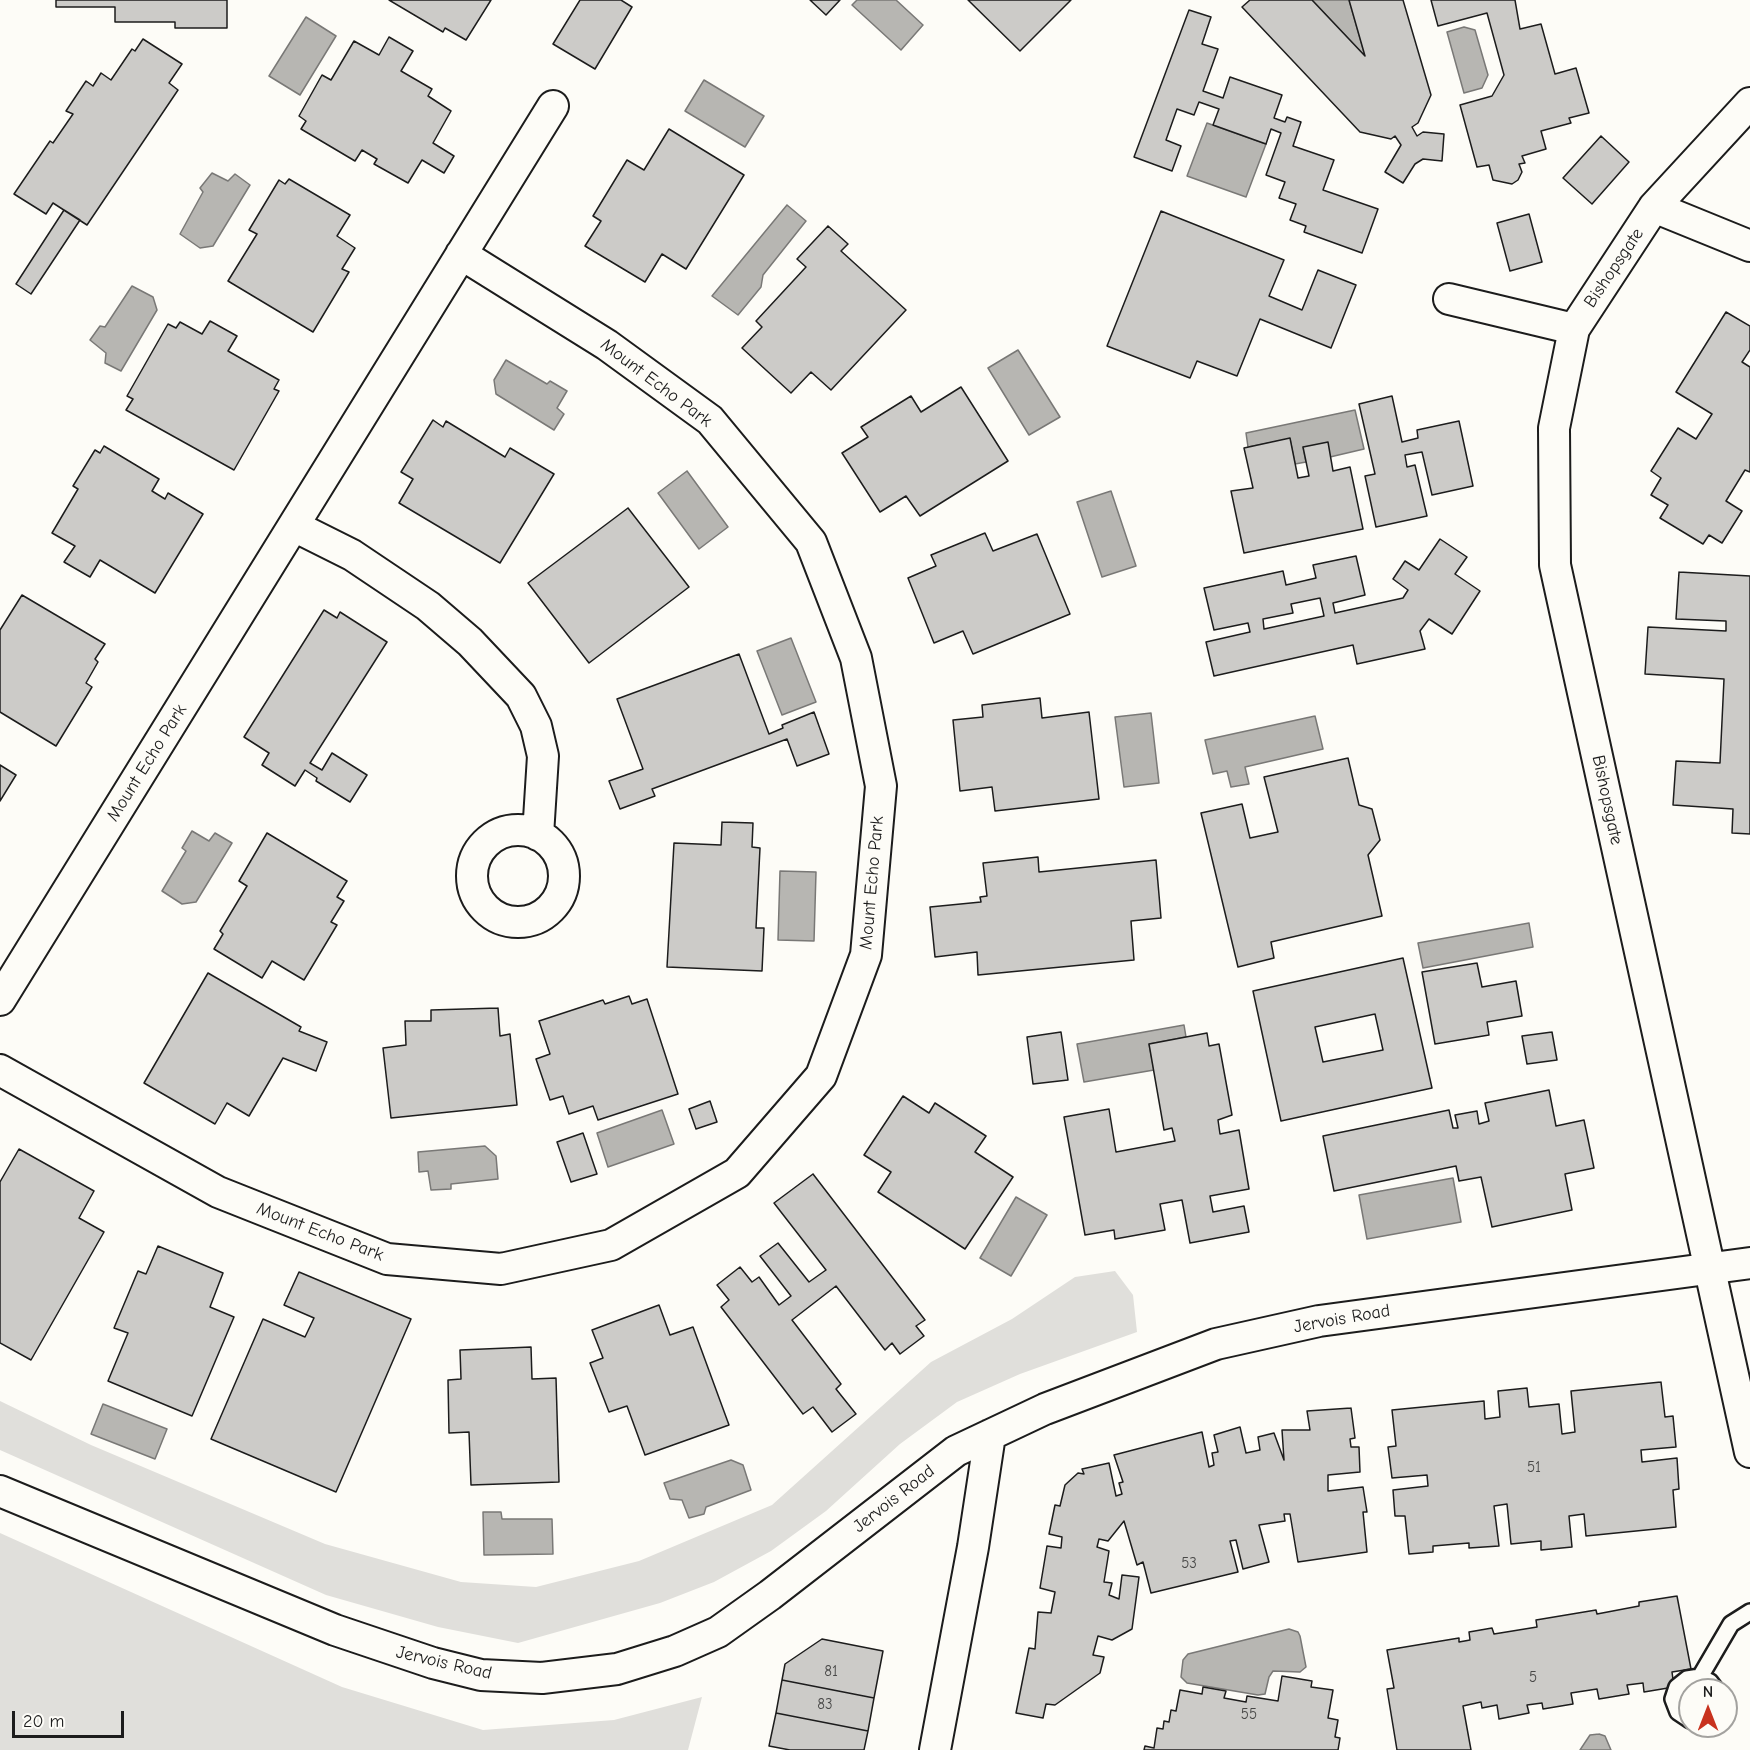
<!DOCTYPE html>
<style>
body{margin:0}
#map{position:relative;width:1750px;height:1750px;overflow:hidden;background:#fdfcf7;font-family:"Comic Neue",sans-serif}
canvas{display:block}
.north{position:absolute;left:1678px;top:1678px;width:60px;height:60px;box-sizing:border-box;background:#fdfcf7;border:2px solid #a3a29f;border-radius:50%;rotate:0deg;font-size:16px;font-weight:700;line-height:24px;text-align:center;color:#1c1c1c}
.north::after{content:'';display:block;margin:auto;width:21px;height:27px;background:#c8321e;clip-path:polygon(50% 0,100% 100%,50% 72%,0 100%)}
.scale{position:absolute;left:12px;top:1711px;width:112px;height:27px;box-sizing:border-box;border:3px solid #1c1c1c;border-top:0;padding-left:8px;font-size:18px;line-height:21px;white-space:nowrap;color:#1c1c1c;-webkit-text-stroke:4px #fdfcf7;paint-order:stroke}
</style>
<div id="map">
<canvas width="1750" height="1750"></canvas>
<div class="north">N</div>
<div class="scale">20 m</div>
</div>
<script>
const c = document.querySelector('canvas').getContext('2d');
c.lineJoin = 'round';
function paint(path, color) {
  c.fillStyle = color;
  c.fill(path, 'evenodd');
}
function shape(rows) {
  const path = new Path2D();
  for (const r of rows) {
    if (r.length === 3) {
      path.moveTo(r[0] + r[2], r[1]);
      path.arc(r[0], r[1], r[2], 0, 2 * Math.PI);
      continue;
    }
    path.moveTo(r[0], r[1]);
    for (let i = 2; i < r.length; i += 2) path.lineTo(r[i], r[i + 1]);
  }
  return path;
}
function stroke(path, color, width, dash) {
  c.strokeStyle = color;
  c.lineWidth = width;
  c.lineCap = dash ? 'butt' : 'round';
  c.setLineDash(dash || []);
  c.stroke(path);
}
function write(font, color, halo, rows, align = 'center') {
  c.font = font + ' "Comic Neue",sans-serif';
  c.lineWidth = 6;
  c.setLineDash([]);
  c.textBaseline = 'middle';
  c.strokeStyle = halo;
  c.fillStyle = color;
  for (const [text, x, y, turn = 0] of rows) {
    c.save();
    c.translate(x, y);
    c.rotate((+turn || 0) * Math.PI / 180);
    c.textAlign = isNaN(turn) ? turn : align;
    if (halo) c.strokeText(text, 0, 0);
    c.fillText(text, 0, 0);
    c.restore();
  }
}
paint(shape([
 [1115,1271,1133,1295,1137,1332,1020,1374,957,1402,900,1444,826,1511,771,1551,714,1582,660,1603,518,1643,438,1627,326,1595,0,1450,0,1401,91,1445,325,1544,461,1582,536,1587,639,1561,772,1505,931,1362,1012,1319,1075,1277],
 [0,1533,342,1687,483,1730,614,1720,702,1697,688,1750,0,1750]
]), '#e0dfdb');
const water = shape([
 [857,0,896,0,923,25,901,50,852,5,857,0],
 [1312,0,1349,0,1365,56,1312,0],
 [306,17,336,36,300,95,269,76,306,17],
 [1464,27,1475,30,1488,75,1482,88,1464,93,1447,32,1464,27],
 [704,80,764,116,745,147,685,111,704,80],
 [1207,123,1266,144,1246,197,1187,176,1207,123],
 [212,173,228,181,235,174,250,185,213,246,200,248,180,234,203,192,200,188,212,173],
 [787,205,806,221,763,275,761,287,738,315,712,296,787,205],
 [132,286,153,297,157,310,121,371,105,363,106,353,90,340,100,326,105,327,132,286],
 [1018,350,1060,417,1029,435,988,368,1018,350],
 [506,360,547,384,550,381,567,391,557,408,564,414,554,430,496,394,494,380,506,360],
 [1355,410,1364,449,1330,457,1303,447,1306,462,1295,464,1290,439,1248,447,1246,433,1355,410],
 [687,471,728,527,699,549,658,493,687,471],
 [1111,491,1136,566,1102,577,1077,502,1111,491],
 [791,638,816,702,782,715,757,651,791,638],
 [1151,713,1159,783,1124,787,1115,717,1151,713],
 [1315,716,1323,749,1245,767,1249,784,1231,787,1227,771,1213,774,1205,740,1315,716],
 [192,831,209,841,215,833,232,843,196,902,182,904,162,891,186,851,182,848,192,831],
 [780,871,816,872,814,941,778,940,780,871],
 [1529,923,1533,947,1423,968,1418,943,1529,923],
 [1184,1025,1186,1037,1149,1044,1154,1070,1084,1082,1077,1044,1184,1025],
 [662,1110,674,1144,608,1167,597,1133,662,1110],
 [485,1146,496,1156,498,1179,451,1184,451,1189,431,1190,428,1171,419,1172,418,1152,485,1146],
 [1453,1178,1461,1222,1367,1239,1359,1195,1453,1178],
 [1016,1197,1047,1215,1011,1276,980,1258,1016,1197],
 [103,1404,167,1429,155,1459,91,1434,103,1404],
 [731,1460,743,1465,751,1490,706,1507,704,1514,689,1518,682,1500,670,1499,664,1483,731,1460],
 [483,1512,501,1512,502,1519,552,1519,553,1554,484,1555,483,1512],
 [1289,1629,1298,1632,1300,1636,1306,1667,1300,1672,1273,1671,1269,1677,1265,1694,1258,1695,1187,1683,1181,1677,1183,1660,1188,1654,1289,1629],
 [1599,1734,1605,1736,1611,1750,1580,1750,1590,1735,1599,1734]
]);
paint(water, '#b7b6b2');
stroke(water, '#797876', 1.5);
const building = shape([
 [56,0,227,0,227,28,175,28,175,22,115,22,115,7,56,7,56,0],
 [389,0,491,0,466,40,445,28,443,32,389,0],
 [580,0,621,0,632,7,595,69,553,44,580,0],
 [810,0,840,0,826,15,810,0],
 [968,0,1071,0,1020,51,968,0],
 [1250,0,1312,0,1365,56,1349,0,1403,0,1431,95,1418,123,1412,127,1417,136,1423,132,1444,134,1442,161,1423,159,1415,164,1403,183,1385,172,1401,145,1395,136,1391,139,1360,132,1242,7,1250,0],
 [1431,0,1515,0,1520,29,1541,24,1555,74,1576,68,1589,113,1569,118,1571,123,1541,131,1546,149,1522,156,1525,163,1519,164,1522,172,1518,180,1512,184,1493,180,1489,165,1477,167,1460,105,1492,96,1504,75,1487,13,1438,26,1431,0],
 [1189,10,1211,17,1202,44,1218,49,1203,91,1223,98,1230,77,1282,95,1274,118,1285,122,1287,117,1301,122,1293,146,1334,160,1323,190,1378,209,1362,253,1304,232,1306,226,1290,220,1296,204,1279,198,1285,182,1266,175,1281,133,1271,129,1266,144,1213,125,1219,109,1199,102,1194,115,1177,109,1166,140,1181,146,1172,171,1134,157,1189,10],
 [389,37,413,51,401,71,432,89,428,96,451,111,433,143,454,156,444,173,422,160,408,183,374,164,377,159,362,150,355,161,301,129,306,121,299,116,322,75,331,80,354,41,379,55,389,37],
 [143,39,182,64,169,83,178,90,87,225,53,203,46,214,14,194,50,141,53,143,73,114,66,111,86,81,93,86,101,73,111,80,132,49,135,51,143,39],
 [669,129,744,175,686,269,662,254,645,282,585,246,601,221,593,216,627,160,644,170,669,129],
 [1601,136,1629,162,1592,204,1563,178,1601,136],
 [289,179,350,215,337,236,355,248,342,269,349,272,313,332,228,281,257,234,249,230,279,180,285,184,289,179],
 [64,210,80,220,31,294,16,284,64,210],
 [1161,211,1284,260,1269,296,1302,310,1318,270,1356,285,1331,348,1260,319,1237,376,1197,361,1190,378,1107,346,1161,211],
 [1529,214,1542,262,1510,271,1497,223,1529,214],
 [828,226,848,244,841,251,906,310,831,390,811,372,791,393,742,348,762,327,756,321,806,267,797,259,828,226],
 [1726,312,1750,326,1750,350,1742,362,1750,367,1750,472,1745,470,1726,501,1742,511,1722,543,1709,535,1703,544,1660,518,1668,505,1651,495,1661,478,1651,471,1678,428,1696,439,1712,414,1676,392,1726,312],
 [210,321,237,336,228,351,279,380,274,389,279,391,234,470,126,410,133,399,127,396,168,324,176,328,180,322,202,334,210,321],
 [961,387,1008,461,920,516,906,496,880,512,842,453,868,437,861,427,911,396,921,412,961,387],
 [1392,396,1402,442,1418,438,1417,430,1459,421,1473,486,1432,495,1422,452,1405,455,1407,467,1415,465,1427,516,1376,527,1365,476,1375,474,1359,404,1392,396],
 [433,420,443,427,446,421,505,457,510,448,554,474,500,563,399,503,413,479,401,472,433,420],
 [1290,438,1298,478,1309,476,1303,447,1328,442,1333,471,1350,467,1363,529,1244,553,1231,491,1253,488,1244,448,1290,438],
 [104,446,159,479,152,491,165,499,168,493,203,514,155,593,100,560,90,577,64,562,75,546,52,533,78,489,73,486,95,450,100,453,104,446],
 [628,508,689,587,589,663,528,583,628,508],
 [985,533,993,551,1037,534,1070,614,973,654,963,631,934,643,908,578,936,566,931,555,985,533],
 [1440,539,1467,557,1455,574,1480,591,1452,634,1429,619,1420,631,1425,649,1357,664,1353,645,1214,676,1206,642,1250,632,1248,623,1214,630,1204,588,1283,571,1286,585,1316,578,1313,565,1356,556,1365,595,1333,603,1335,613,1403,598,1408,590,1393,579,1405,561,1419,570,1440,539],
 [1320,598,1324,616,1264,629,1263,619,1293,613,1291,604,1320,598],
 [1679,572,1750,576,1750,834,1732,833,1733,809,1673,805,1676,761,1720,763,1724,679,1645,674,1648,627,1726,631,1726,621,1676,619,1679,572],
 [22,595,105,644,95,659,98,662,86,683,92,687,56,746,0,712,0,630,22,595],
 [324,610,337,618,340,612,387,642,310,763,322,770,332,753,367,775,350,802,316,781,317,778,305,770,295,786,262,765,269,753,244,737,324,610],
 [739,654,769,734,783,728,782,725,814,712,829,754,797,766,787,739,652,789,655,796,620,809,609,781,643,769,617,699,739,654],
 [1040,698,1042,718,1089,712,1099,799,995,811,992,787,960,791,953,720,983,717,982,705,1040,698],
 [1348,758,1359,805,1372,809,1380,840,1368,855,1382,916,1271,942,1274,958,1238,967,1201,813,1242,804,1250,838,1278,832,1264,777,1348,758],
 [0,765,16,775,0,801,0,765],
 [722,822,753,823,752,847,760,848,756,928,764,928,762,971,667,967,674,843,721,845,722,822],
 [267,833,347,881,337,897,344,901,331,922,337,925,304,980,272,961,262,978,214,949,223,934,220,931,247,886,239,881,267,833],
 [1038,857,1039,872,1156,860,1161,918,1131,921,1134,960,978,975,977,952,935,957,930,907,981,902,980,897,987,896,983,863,1038,857],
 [1403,958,1432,1088,1281,1121,1253,991,1403,958],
 [1375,1014,1383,1050,1323,1062,1315,1027,1375,1014],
 [1477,963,1482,987,1516,981,1522,1016,1487,1022,1489,1035,1435,1044,1422,972,1477,963],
 [208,973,301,1027,299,1031,327,1042,316,1071,283,1058,249,1116,227,1103,215,1124,144,1083,208,973],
 [629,996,632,1004,647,999,678,1094,598,1120,593,1106,569,1114,563,1096,550,1100,536,1059,550,1054,539,1021,603,1000,605,1004,629,996],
 [498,1008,500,1036,510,1034,517,1105,391,1118,383,1048,406,1045,405,1021,431,1021,431,1010,498,1008],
 [1061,1032,1068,1080,1033,1084,1027,1037,1061,1032],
 [1552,1032,1557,1060,1527,1064,1522,1036,1552,1032],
 [1207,1033,1209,1046,1219,1044,1232,1115,1218,1120,1220,1134,1239,1130,1249,1189,1210,1196,1213,1212,1244,1206,1249,1232,1190,1243,1182,1200,1160,1204,1165,1230,1115,1239,1114,1230,1085,1235,1064,1117,1109,1109,1116,1152,1175,1141,1172,1128,1164,1130,1149,1044,1207,1033],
 [1549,1090,1556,1126,1584,1120,1594,1168,1565,1174,1572,1210,1492,1227,1481,1177,1459,1181,1456,1166,1334,1191,1323,1136,1449,1110,1453,1128,1458,1128,1455,1115,1477,1111,1479,1124,1489,1121,1485,1103,1549,1090],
 [903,1096,929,1113,935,1103,986,1136,975,1152,1013,1177,965,1249,878,1192,891,1172,864,1155,903,1096],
 [710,1101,717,1122,696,1129,689,1109,710,1101],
 [583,1133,597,1174,571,1182,557,1142,583,1133],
 [19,1149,94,1191,79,1218,104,1232,31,1360,0,1343,0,1182,19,1149],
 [813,1174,925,1320,916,1326,924,1336,900,1354,892,1343,885,1350,836,1286,792,1320,841,1384,836,1389,856,1414,832,1432,813,1407,803,1414,721,1307,729,1300,717,1285,740,1267,752,1282,759,1277,779,1305,791,1296,760,1256,778,1243,809,1282,826,1270,774,1203,813,1174],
 [158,1246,223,1273,210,1307,234,1317,192,1416,108,1381,128,1333,114,1328,138,1271,146,1274,158,1246],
 [299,1272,411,1319,336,1492,211,1439,263,1319,305,1337,314,1318,284,1305,299,1272],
 [659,1305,670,1335,693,1327,729,1425,645,1455,627,1406,609,1412,590,1363,603,1358,592,1330,659,1305],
 [531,1347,532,1379,556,1378,559,1482,471,1485,469,1432,449,1433,448,1380,461,1379,460,1350,531,1347],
 [1661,1382,1665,1417,1673,1416,1676,1447,1641,1450,1642,1462,1677,1458,1679,1489,1673,1490,1676,1527,1586,1536,1584,1514,1569,1516,1572,1547,1541,1550,1541,1541,1511,1544,1507,1504,1494,1506,1499,1546,1469,1548,1469,1543,1433,1546,1433,1552,1409,1554,1405,1516,1395,1516,1393,1490,1428,1486,1427,1475,1392,1478,1388,1447,1396,1446,1392,1410,1484,1401,1485,1419,1500,1417,1498,1391,1527,1388,1529,1407,1559,1404,1562,1434,1575,1432,1571,1391,1661,1382],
 [1351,1408,1355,1438,1350,1439,1351,1447,1359,1447,1360,1472,1328,1475,1328,1491,1363,1487,1367,1512,1363,1512,1367,1552,1298,1562,1290,1514,1284,1514,1285,1521,1259,1525,1269,1562,1243,1569,1236,1540,1230,1541,1238,1572,1151,1593,1143,1562,1137,1565,1124,1521,1108,1541,1099,1539,1097,1547,1109,1551,1104,1582,1112,1583,1109,1595,1119,1599,1122,1575,1139,1577,1132,1629,1112,1640,1098,1636,1093,1655,1104,1657,1100,1673,1055,1705,1046,1704,1043,1718,1016,1713,1029,1648,1035,1649,1038,1612,1051,1613,1055,1592,1040,1588,1047,1546,1061,1548,1062,1537,1049,1534,1055,1505,1060,1506,1065,1485,1078,1473,1084,1474,1082,1469,1109,1463,1116,1496,1122,1494,1119,1483,1123,1482,1114,1455,1202,1432,1209,1467,1214,1465,1212,1453,1218,1452,1214,1435,1240,1427,1246,1453,1260,1450,1258,1437,1274,1433,1284,1460,1282,1430,1310,1430,1307,1411,1351,1408],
 [1677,1596,1691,1669,1672,1672,1674,1687,1644,1692,1643,1683,1627,1685,1629,1694,1599,1699,1597,1689,1571,1693,1573,1704,1543,1709,1542,1703,1527,1705,1529,1713,1499,1719,1497,1705,1482,1708,1481,1702,1463,1706,1471,1750,1397,1750,1387,1689,1394,1688,1387,1650,1459,1638,1459,1642,1470,1640,1469,1632,1492,1628,1494,1634,1537,1627,1536,1620,1596,1610,1597,1614,1639,1606,1639,1602,1677,1596],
 [822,1639,883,1651,874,1698,782,1680,785,1664,822,1639],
 [1282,1676,1312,1681,1311,1687,1333,1690,1328,1718,1338,1720,1335,1737,1340,1738,1338,1750,1144,1750,1145,1746,1154,1748,1157,1728,1163,1729,1164,1721,1169,1722,1171,1710,1176,1711,1180,1690,1202,1694,1203,1687,1226,1691,1224,1698,1246,1702,1247,1696,1278,1701,1282,1676],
 [782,1680,874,1698,868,1731,776,1713,782,1680],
 [776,1713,868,1731,864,1750,790,1750,769,1746,776,1713]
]);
paint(building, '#cccbc8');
stroke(building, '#1c1c1c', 1.5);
const service = shape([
 [1700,1677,1731,1624,1750,1612],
 [1690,1720,1678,1712,1673,1699,1677,1687,1687,1679,1700,1677,1710,1682,1716,1690]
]);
const minor = shape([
 [1750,103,1654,207,1574,329,1554,428,1555,565,1750,1452],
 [1654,207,1750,246],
 [1449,299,1574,329],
 [294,526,352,555,428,606,470,642,521,696,536,726,543,756,538,835],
 [518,876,46],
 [0,1000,553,106],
 [0,1070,218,1192,387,1259,501,1269,611,1245,737,1173,821,1076,866,955,881,786,856,658,811,542,710,420,607,345,461,254],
 [0,1491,335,1630,433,1663,481,1675,542,1678,617,1669,675,1651,718,1632,770,1595,956,1451,1045,1409,1216,1344,1319,1321,1750,1263],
 [935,1750,973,1547,990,1435]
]);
stroke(service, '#1c1c1c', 20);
stroke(minor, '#1c1c1c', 34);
stroke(service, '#fdfcf7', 15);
stroke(minor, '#fdfcf7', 30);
write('15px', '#484847', null, [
 ["51",1534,1468],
 ["53",1189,1564],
 ["81",831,1672],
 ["5",1533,1678],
 ["83",825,1705],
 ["55",1249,1715]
]);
write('18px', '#1c1c1c', '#fdfcf7', [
 ["Bishopsgate",1614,268,-56],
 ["Mount Echo Park",656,383,37],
 ["Mount Echo Park",147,763,-58],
 ["Bishopsgate",1607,800,78],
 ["Mount Echo Park",872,883,-85],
 ["Mount Echo Park",320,1232,21],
 ["Jervois Road",1342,1319,-10],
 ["Jervois Road",894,1499,-38],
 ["Jervois Road",444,1663,13]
]);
</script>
